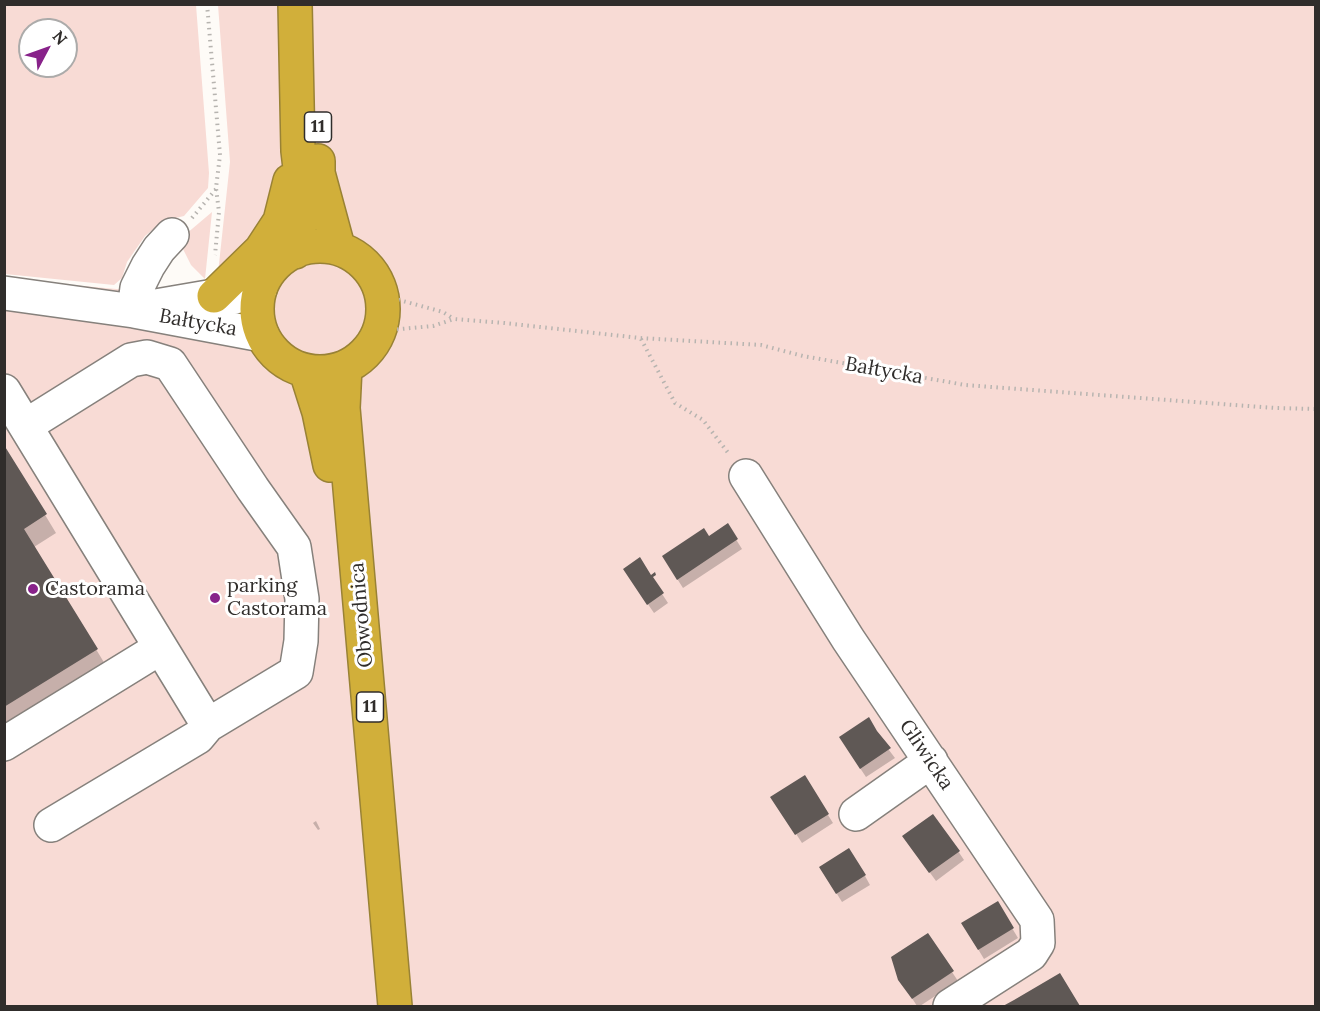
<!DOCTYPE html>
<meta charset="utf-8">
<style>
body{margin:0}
#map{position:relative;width:1320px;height:1011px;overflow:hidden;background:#fefbf7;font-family:Lora,serif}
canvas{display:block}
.frame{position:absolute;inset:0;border:6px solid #302d2b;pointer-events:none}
.north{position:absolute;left:18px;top:18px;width:60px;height:60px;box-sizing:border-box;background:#fff;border:2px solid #acabaa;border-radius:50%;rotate:49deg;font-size:16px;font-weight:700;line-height:24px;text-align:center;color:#302d2b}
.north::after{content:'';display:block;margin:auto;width:21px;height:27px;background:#88228a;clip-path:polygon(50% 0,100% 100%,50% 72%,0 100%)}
</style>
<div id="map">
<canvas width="1320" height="1011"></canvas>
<div class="frame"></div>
<div class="north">N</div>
</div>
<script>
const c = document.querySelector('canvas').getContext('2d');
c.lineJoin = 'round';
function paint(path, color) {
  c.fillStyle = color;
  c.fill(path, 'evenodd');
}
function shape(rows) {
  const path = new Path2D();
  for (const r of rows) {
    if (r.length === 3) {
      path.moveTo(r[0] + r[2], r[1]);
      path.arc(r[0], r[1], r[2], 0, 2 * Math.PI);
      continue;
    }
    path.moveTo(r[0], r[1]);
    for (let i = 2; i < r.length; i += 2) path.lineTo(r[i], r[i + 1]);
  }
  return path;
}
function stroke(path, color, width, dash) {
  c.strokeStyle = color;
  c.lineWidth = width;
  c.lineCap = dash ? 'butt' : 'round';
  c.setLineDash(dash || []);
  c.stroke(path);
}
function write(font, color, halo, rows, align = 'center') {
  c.font = font + ' Lora,serif';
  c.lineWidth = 6;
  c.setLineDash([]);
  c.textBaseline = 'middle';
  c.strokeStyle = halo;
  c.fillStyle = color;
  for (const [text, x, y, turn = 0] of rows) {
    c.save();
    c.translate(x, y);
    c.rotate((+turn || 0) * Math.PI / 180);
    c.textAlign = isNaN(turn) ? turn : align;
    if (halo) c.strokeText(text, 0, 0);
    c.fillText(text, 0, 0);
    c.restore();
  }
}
paint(shape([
 [4,5,196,5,209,173,208,188,184,216,163,221,145,236,127,262,122,278,114,285,5,274],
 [30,30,66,30,66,66,30,66],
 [218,5,278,5,283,156,281,183,265,225,218,273,230,162],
 [298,5,1315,5,1315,1006,5,1006,4,279,274,303,280,285,290,274,303,266,320,263],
 [212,212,205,279,191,265,183,249,186,234]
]), '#f8dbd5');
paint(shape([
 [4,447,56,533,34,547,108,669,4,732],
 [727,525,742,549,683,588,669,566],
 [639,559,668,603,654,613,630,578],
 [876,733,895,758,866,777,846,747],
 [804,777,833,823,802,843,778,806],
 [316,821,320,829,318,830,313,823],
 [904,837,958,851,964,860,936,881],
 [821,868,865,876,870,885,842,902],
 [997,903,1018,938,984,959,963,924],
 [952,972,958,981,920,1006,917,1006,906,989],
 [1059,975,1078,1006,1006,1006]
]), '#0003');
paint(shape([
 [4,445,47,514,24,529,98,649,4,707],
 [728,523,738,539,677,580,662,556,704,528,709,536],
 [640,557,651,575,655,572,656,575,653,577,664,593,647,605,623,569],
 [869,717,877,731,891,748,860,769,839,737],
 [805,775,829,814,795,835,770,797],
 [933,814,960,851,929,873,902,836],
 [849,848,866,875,836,894,819,867],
 [998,901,1014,928,978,950,961,923],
 [928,933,954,971,912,999,898,980,891,957],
 [1060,973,1080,1006,1003,1006,1014,1000]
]), '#5f5855');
const minor = shape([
 [4,293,134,311,262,335],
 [150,307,214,296,235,297,260,289],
 [134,311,137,288,148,266,159,249,172,235],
 [4,391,208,725,296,672,301,641,302,599,294,547,253,489,170,364,147,357,131,360,27,425],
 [746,476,848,639,1037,920,1038,943,1031,954,950,1006],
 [4,744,160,648],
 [856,814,931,761],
 [51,825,198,737,208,725]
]);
const highway = shape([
 [318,161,318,173,338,247],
 [320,309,63],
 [295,252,304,202,298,151,295,4],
 [214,296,261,250,280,221,290,181],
 [345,367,343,408,395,1006],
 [306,371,319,412,330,465]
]);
stroke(minor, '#86817c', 36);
stroke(highway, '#998235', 36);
stroke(shape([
 [207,4,220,155,216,188,219,212,215,255],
 [192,218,216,189],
 [381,295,443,312,454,319],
 [379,331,433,326,454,319,504,323,640,338,761,345,803,356,965,385,1275,408,1316,409],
 [641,339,675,403,703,420,729,454]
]), '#b7b4b0', 4, [1.5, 4.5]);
stroke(minor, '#fff', 33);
stroke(highway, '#d1af3a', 33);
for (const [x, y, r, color] of [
 [33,589,6,"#88228a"],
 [215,598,6,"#88228a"]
]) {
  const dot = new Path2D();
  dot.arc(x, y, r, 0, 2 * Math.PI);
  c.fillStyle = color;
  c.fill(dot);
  stroke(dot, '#fff', 2);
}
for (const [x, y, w] of [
 [318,127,27],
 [370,707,27]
]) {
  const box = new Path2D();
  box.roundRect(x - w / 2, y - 15, w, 30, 4.5);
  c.fillStyle = '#fff';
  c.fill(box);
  stroke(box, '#302d2b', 1.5);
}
write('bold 18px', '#302d2b', null, [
 ["11",318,127],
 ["11",370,707]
]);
write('20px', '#302d2b', '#fff', [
 ["Bałtycka",198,323,10],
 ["Bałtycka",884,371,10],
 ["Obwodnica",362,615,-95],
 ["Gliwicka",926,755,56]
]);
write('20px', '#302d2b', '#fff', [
 ["parking",227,586],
 ["Castorama",227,609],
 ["Castorama",45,589]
], 'left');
</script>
